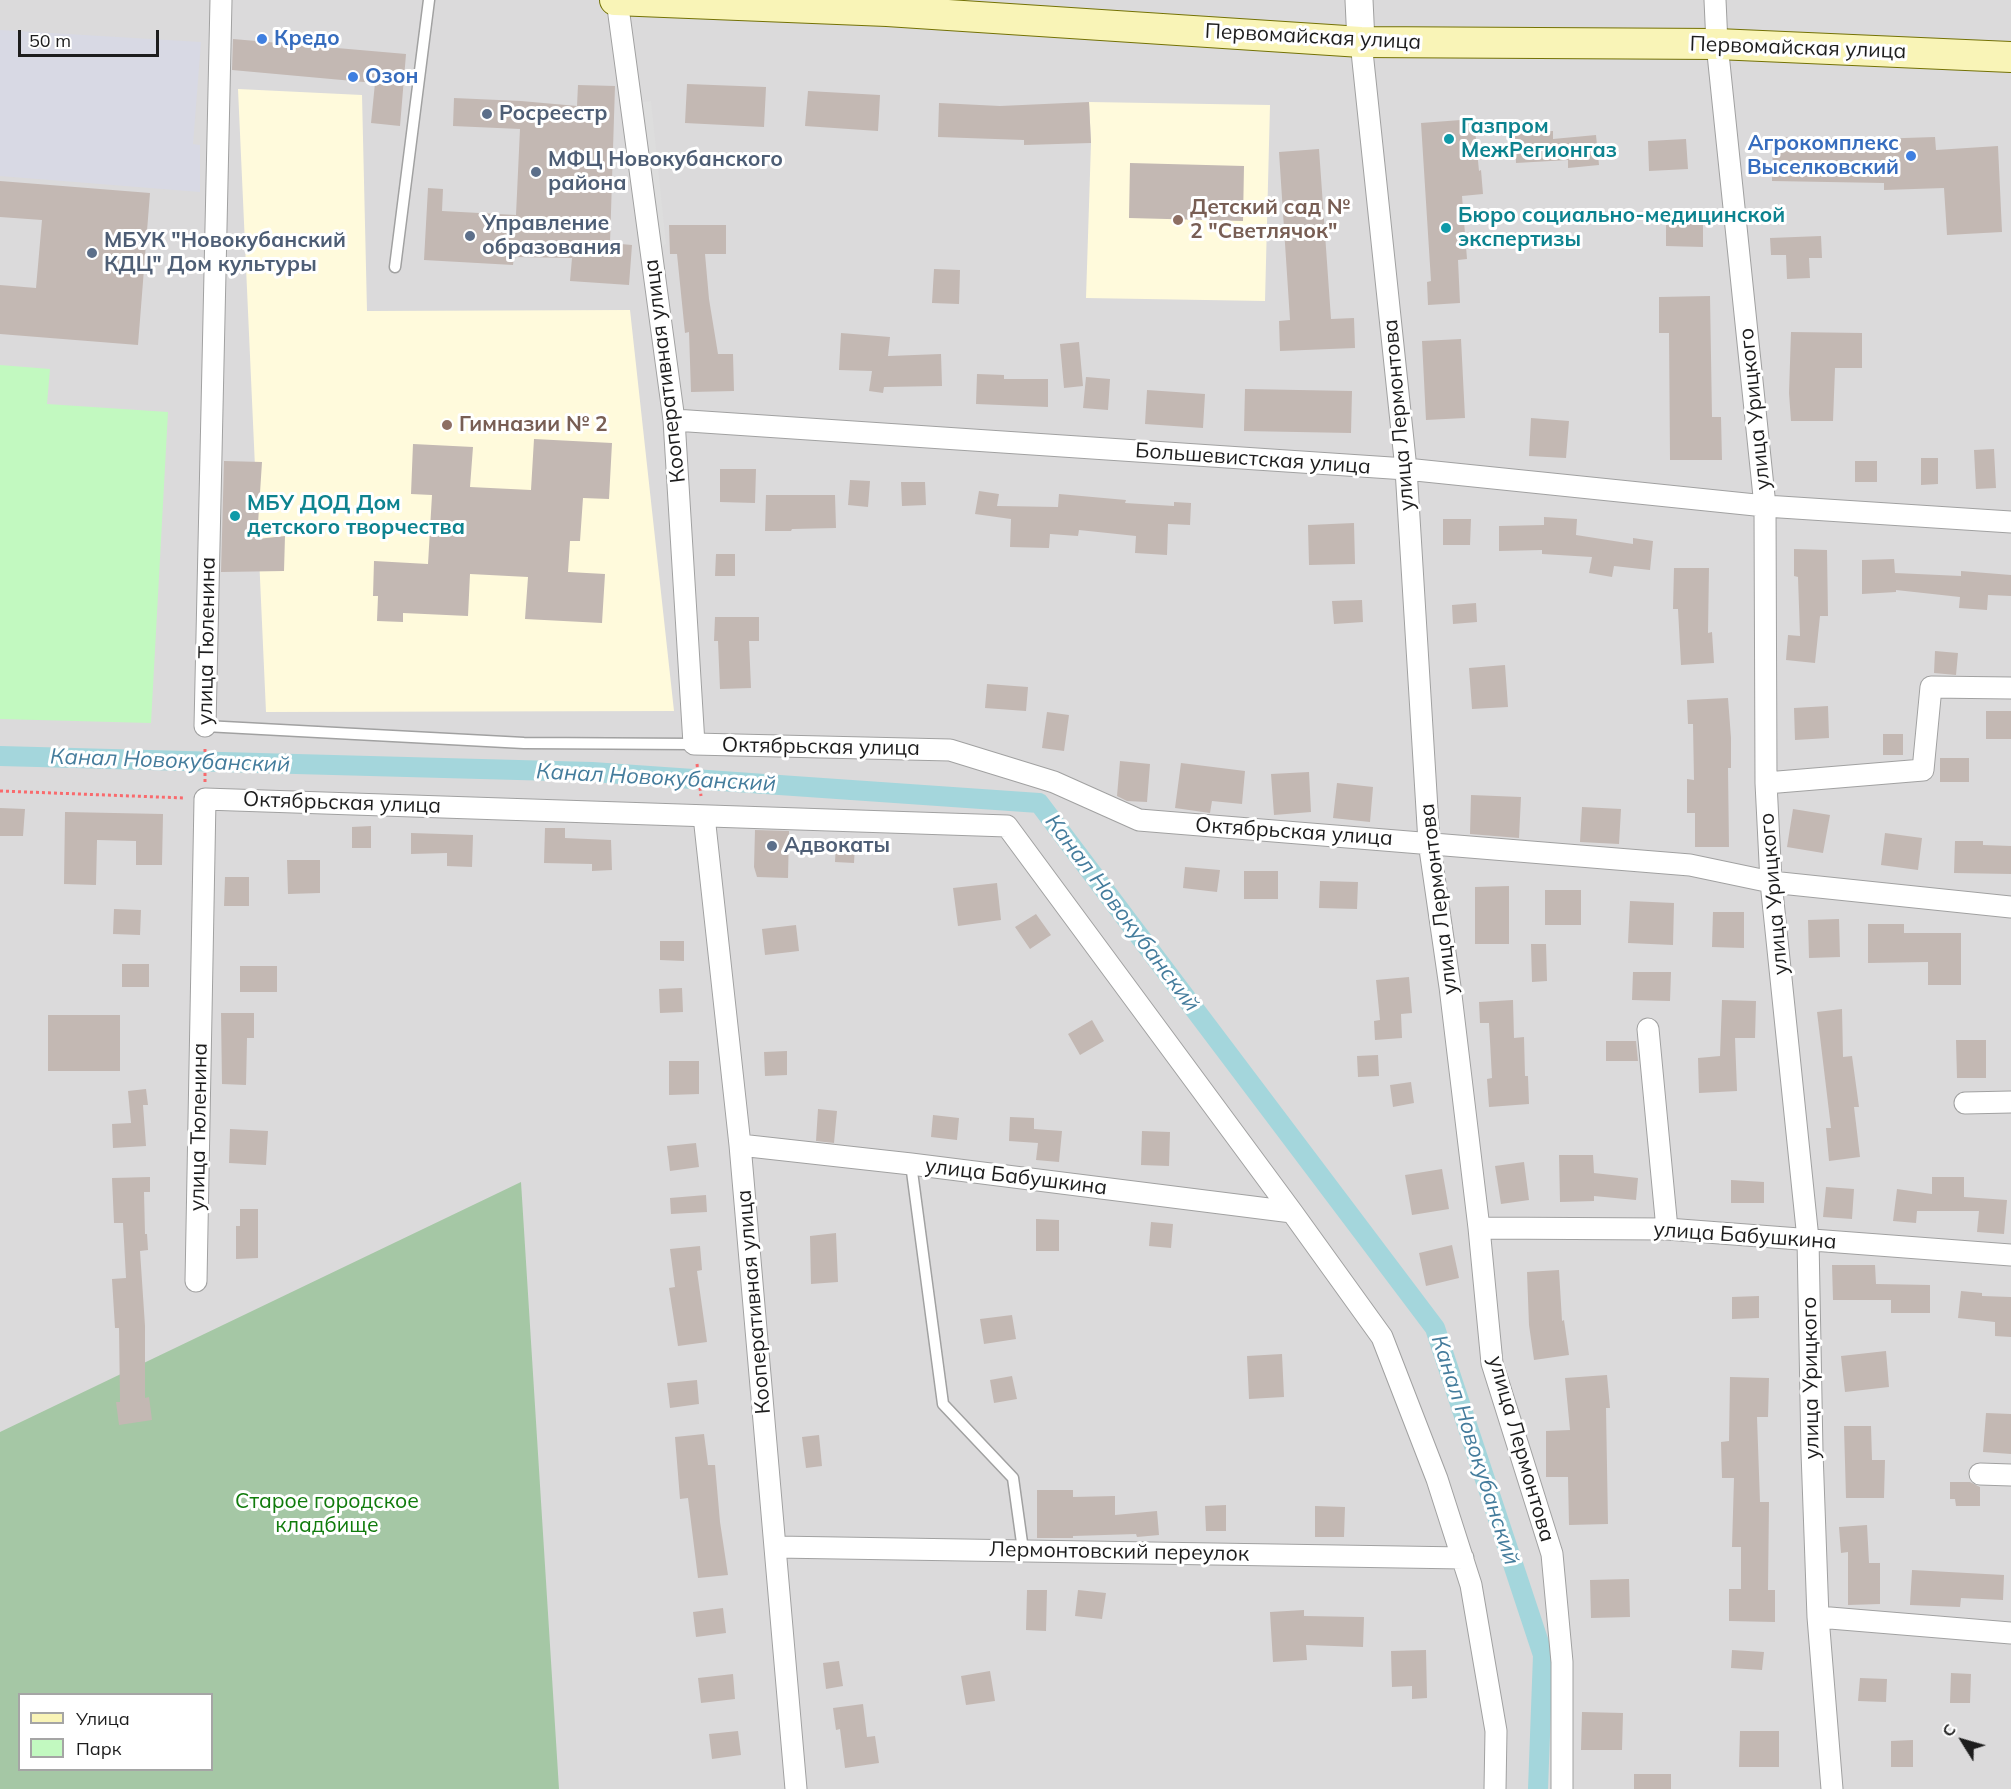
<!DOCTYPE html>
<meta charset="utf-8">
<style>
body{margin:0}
#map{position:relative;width:2011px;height:1789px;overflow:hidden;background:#efe9e3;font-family:Mulish,sans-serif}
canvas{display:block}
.legend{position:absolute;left:18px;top:1693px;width:195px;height:78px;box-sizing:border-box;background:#fff;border:2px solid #a5a5a5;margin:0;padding:8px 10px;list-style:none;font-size:18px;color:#1d1d1d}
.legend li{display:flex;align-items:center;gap:12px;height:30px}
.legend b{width:30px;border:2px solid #a5a5a5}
.north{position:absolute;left:1933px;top:1711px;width:60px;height:60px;-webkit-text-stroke:4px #fff;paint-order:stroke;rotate:307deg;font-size:16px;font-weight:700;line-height:24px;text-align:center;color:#1d1d1d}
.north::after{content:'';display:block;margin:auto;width:21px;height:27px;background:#1d1d1d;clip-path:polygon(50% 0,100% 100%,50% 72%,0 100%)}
.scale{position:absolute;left:18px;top:30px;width:141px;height:27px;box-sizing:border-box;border:3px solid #1d1d1d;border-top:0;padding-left:8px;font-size:18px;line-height:21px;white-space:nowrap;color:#1d1d1d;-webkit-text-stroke:4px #fff;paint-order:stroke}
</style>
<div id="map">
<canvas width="2011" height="1789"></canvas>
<ul class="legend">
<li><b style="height:8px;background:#f9f4b7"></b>Улица</li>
<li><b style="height:16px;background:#c2f9c0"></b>Парк</li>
</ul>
<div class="north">С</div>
<div class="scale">50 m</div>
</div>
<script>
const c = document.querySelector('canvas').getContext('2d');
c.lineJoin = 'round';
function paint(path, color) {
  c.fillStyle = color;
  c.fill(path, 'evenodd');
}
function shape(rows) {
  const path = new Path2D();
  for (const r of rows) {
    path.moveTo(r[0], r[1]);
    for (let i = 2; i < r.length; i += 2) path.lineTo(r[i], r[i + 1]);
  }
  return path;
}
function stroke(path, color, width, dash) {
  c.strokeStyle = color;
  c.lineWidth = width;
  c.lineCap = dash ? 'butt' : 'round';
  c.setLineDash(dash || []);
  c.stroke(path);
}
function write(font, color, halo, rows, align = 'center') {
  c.font = font + ' Mulish,sans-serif';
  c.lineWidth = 6;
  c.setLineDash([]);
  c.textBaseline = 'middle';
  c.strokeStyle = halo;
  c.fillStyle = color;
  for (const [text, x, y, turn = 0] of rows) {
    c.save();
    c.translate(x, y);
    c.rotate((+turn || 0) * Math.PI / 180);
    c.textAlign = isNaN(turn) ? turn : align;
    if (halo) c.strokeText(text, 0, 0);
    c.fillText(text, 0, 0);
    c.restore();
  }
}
paint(shape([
 [0,0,2011,0,2011,1789,0,1789],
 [20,1694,212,1694,212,1770,20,1770]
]), '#dbdadb');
paint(shape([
 [238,89,362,95,367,311,630,310,674,711,266,712],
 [1089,102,1270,105,1265,301,1086,298,1091,143]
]), '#fffadc');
paint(shape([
 [521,1182,559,1789,0,1789,0,1432],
 [20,1694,212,1694,212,1770,20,1770]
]), '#a5c7a5');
paint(shape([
 [0,365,50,369,47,404,168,412,151,723,0,719]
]), '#c2f9c0');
paint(shape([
 [651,101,666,244,659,249,643,102]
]), '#ddd');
paint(shape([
 [0,30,201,42,193,144,200,145,200,192,0,176]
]), '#d8d9e4');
stroke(shape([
 [0,756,592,772,1039,803,1435,1328,1543,1655,1538,1789]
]), '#a4d6dc', 20);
paint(shape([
 [233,39,406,54,400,126,371,123,375,83,232,70],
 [687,84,766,87,764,127,685,123],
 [578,85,615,86,610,243,632,245,629,285,570,281,572,258,514,257,513,265,424,260,428,188,443,189,442,211,516,215,520,129,453,126,454,98,521,101,577,106],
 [808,91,880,95,878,131,805,126],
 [1089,102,1091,143,1024,145,1024,140,938,137,939,103,1000,106],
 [1474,119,1479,171,1481,170,1483,194,1462,196,1467,259,1458,260,1460,303,1428,305,1427,282,1431,281,1421,123],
 [1553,131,1553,139,1596,135,1599,165,1568,168,1568,160,1516,163,1515,133],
 [1773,137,1874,139,1935,137,1936,150,1998,146,2002,232,1947,235,1944,188,1884,190,1884,183,1772,181],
 [1686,139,1688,169,1649,171,1648,141],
 [1319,149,1331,319,1354,318,1355,348,1280,351,1279,321,1290,320,1279,152],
 [1130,163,1244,166,1243,221,1129,218],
 [0,181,150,193,138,345,0,334,0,285,36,288,42,220,0,217],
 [1666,209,1703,209,1703,247,1666,246],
 [669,225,726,225,726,254,705,254,709,299,718,354,733,354,734,391,691,392,689,332,685,333,677,254,670,254],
 [1821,236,1822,258,1809,258,1810,278,1787,279,1786,255,1771,255,1770,238],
 [934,269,960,270,959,304,932,303],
 [1710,296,1712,417,1721,417,1722,460,1670,460,1669,333,1659,333,1659,297],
 [1791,332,1862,333,1862,368,1835,368,1833,421,1791,421,1789,393],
 [841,333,890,337,888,356,941,354,942,386,884,387,883,393,869,391,872,371,839,370],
 [1461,339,1465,418,1426,420,1422,341],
 [1079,342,1083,386,1064,388,1060,344],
 [977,374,1004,375,1004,379,1048,379,1048,407,976,404],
 [1086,377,1110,379,1108,410,1083,408],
 [1245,389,1352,391,1351,433,1244,431],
 [1147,390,1205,394,1203,428,1145,424],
 [1531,418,1569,421,1566,458,1529,456],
 [534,439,612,443,609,499,583,498,580,541,570,541,568,572,605,574,602,623,525,619,528,577,470,574,468,616,403,613,403,622,377,621,378,596,373,596,374,561,428,564,432,495,411,494,413,444,473,447,470,487,531,490],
 [1994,449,1996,488,1976,489,1974,450],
 [1921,458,1938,458,1938,484,1921,485],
 [224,461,262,462,257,539,285,536,284,571,221,572],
 [1855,461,1877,461,1877,482,1855,482],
 [720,469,756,469,755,503,720,502],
 [850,480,870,481,868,507,848,505],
 [901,482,925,482,926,505,902,506],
 [979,491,999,494,997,506,1058,507,1059,494,1126,500,1125,503,1174,506,1174,502,1191,503,1190,525,1168,524,1167,555,1135,553,1136,536,1079,530,1078,536,1050,534,1049,548,1010,547,1011,519,975,514],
 [766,495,835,495,836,528,792,529,791,531,765,531],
 [1544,517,1577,519,1576,535,1633,544,1633,538,1653,541,1650,570,1614,566,1612,577,1589,573,1592,557,1542,554,1542,550,1499,551,1499,526,1544,525],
 [1443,519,1471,519,1470,545,1443,545],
 [1354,523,1355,564,1309,565,1308,525],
 [1794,549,1827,550,1828,616,1820,616,1815,663,1786,660,1788,635,1800,636,1798,577,1794,576],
 [716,554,735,554,735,576,715,576],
 [1894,559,1895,573,1961,576,1961,571,2011,575,2011,596,1988,595,1987,610,1959,608,1960,597,1896,590,1896,592,1862,594,1862,560],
 [1674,568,1709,568,1708,633,1712,632,1714,663,1681,665,1678,609,1673,609],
 [1362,600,1363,622,1334,624,1332,601],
 [1476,603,1477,622,1453,624,1452,605],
 [715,617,759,617,759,641,749,641,751,688,720,689,718,641,714,641],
 [1935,651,1958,653,1956,675,1934,673],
 [1505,665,1508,707,1472,709,1469,668],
 [987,684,1028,687,1026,711,985,708],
 [1728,698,1731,738,1731,768,1728,768,1729,847,1695,847,1695,813,1687,813,1687,779,1694,780,1693,724,1688,724,1687,700],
 [1828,706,1829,738,1795,740,1794,708],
 [1986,711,2011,711,2011,739,1986,739],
 [1047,712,1069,715,1064,751,1042,748],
 [1883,734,1903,734,1903,755,1883,755],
 [1940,758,1969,758,1969,782,1940,782],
 [1120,761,1150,764,1147,802,1127,801,1117,796],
 [1181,763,1245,771,1242,804,1212,801,1210,813,1175,808],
 [1309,772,1311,812,1274,815,1271,774],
 [1337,783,1373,787,1370,822,1333,818],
 [1471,795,1521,797,1519,838,1470,834],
 [1582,807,1621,809,1619,844,1580,842],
 [0,808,25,809,23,836,0,836],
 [1793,809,1830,815,1823,853,1787,847],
 [65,812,163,814,162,865,136,865,136,841,97,840,96,885,64,884],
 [371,826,371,848,352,848,352,827],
 [545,828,565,828,565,838,611,840,612,870,592,871,592,864,544,863],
 [755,830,789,831,788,878,757,877,754,867],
 [411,833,473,835,472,867,447,866,447,853,411,854],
 [1885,833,1922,838,1918,870,1881,865],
 [1955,841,1983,841,1983,845,2011,846,2011,874,1954,873],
 [836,844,855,845,854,863,835,862],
 [287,860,320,860,320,893,288,894],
 [1185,867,1220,870,1217,892,1183,888],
 [1244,871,1278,871,1278,899,1244,899],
 [225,877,249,877,249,906,224,906],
 [1320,881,1358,882,1357,909,1319,908],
 [997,883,1001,920,958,926,953,888],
 [1509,886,1509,944,1475,944,1475,887],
 [1545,890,1581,890,1581,925,1545,925],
 [1630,901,1674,903,1673,945,1628,943],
 [114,909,141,910,140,935,113,934],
 [1713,912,1744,912,1744,948,1712,947],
 [1036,914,1051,935,1030,949,1015,927],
 [1839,919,1840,957,1809,958,1808,920],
 [1868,924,1904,924,1904,933,1961,933,1961,985,1928,985,1928,962,1868,963],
 [796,925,799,951,765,955,762,929],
 [660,941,684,941,684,961,660,960],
 [1531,944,1546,944,1547,981,1532,982],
 [122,964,149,964,149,987,122,987],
 [240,966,277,966,277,992,240,992],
 [1633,972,1671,972,1670,1001,1632,1000],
 [1409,977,1412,1013,1401,1014,1402,1038,1375,1040,1374,1021,1380,1020,1376,980],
 [682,988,683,1012,660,1013,659,989],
 [1513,1000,1514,1038,1524,1037,1525,1076,1528,1076,1529,1104,1489,1107,1487,1079,1492,1078,1489,1023,1480,1023,1479,1002],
 [1722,1000,1756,1001,1755,1038,1735,1038,1737,1091,1699,1093,1698,1058,1720,1056],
 [1842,1009,1843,1057,1852,1056,1859,1107,1854,1107,1860,1157,1829,1161,1826,1128,1831,1128,1817,1012],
 [221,1013,254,1013,254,1038,247,1038,246,1085,222,1084],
 [48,1015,120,1015,120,1071,48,1071],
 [1092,1020,1104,1041,1080,1055,1068,1034],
 [1956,1040,1986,1040,1986,1078,1957,1078],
 [1606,1041,1636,1041,1638,1061,1606,1061],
 [787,1051,787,1075,765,1076,764,1052],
 [1378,1055,1379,1076,1358,1077,1357,1056],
 [669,1061,699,1061,699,1094,669,1095],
 [1411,1082,1414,1103,1393,1107,1390,1085],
 [146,1089,148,1105,143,1105,146,1146,113,1148,112,1124,131,1123,128,1091],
 [818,1109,837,1111,834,1143,816,1141],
 [933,1115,959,1118,957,1140,931,1137],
 [1010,1117,1034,1118,1034,1129,1062,1131,1059,1162,1036,1160,1038,1143,1009,1141],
 [230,1129,268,1131,266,1165,229,1163],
 [1142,1131,1170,1132,1169,1166,1141,1165],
 [696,1143,699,1167,670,1171,667,1146],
 [1559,1155,1593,1155,1594,1173,1638,1178,1636,1200,1594,1196,1594,1201,1560,1202],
 [1524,1162,1529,1200,1501,1204,1495,1166],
 [1442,1169,1449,1209,1412,1215,1405,1175],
 [150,1177,150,1192,144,1192,145,1234,147,1234,148,1250,140,1251,145,1326,145,1398,149,1397,152,1420,119,1425,116,1402,120,1402,119,1328,115,1328,112,1279,126,1278,123,1223,114,1223,112,1178],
 [1932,1177,1964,1177,1964,1197,2007,1200,2004,1234,1977,1232,1979,1211,1917,1211,1916,1223,1893,1221,1897,1189,1932,1194],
 [1731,1180,1764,1182,1764,1203,1731,1203],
 [1826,1187,1854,1189,1852,1219,1823,1217],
 [706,1195,707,1212,671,1214,670,1198],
 [240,1209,258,1209,258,1258,236,1259,236,1226,240,1226],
 [1036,1219,1059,1220,1059,1251,1036,1251],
 [1151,1222,1173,1224,1171,1248,1149,1246],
 [836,1233,838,1282,811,1284,810,1236],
 [1452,1245,1459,1278,1426,1286,1419,1253],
 [700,1246,702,1270,697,1271,707,1342,678,1346,669,1288,675,1287,670,1249],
 [1832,1265,1875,1265,1876,1284,1930,1285,1930,1313,1891,1313,1891,1300,1833,1300],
 [1559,1270,1562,1321,1564,1320,1569,1355,1534,1360,1529,1325,1527,1272],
 [1961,1291,1982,1293,1982,1296,2011,1297,2011,1337,1995,1336,1995,1322,1958,1318],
 [1759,1296,1759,1318,1732,1319,1732,1297],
 [1012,1315,1016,1339,984,1344,980,1319],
 [1886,1351,1889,1387,1845,1392,1841,1356],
 [1282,1354,1284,1397,1249,1399,1247,1356],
 [1607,1375,1610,1408,1606,1408,1608,1524,1569,1525,1568,1477,1546,1477,1546,1431,1570,1430,1565,1378],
 [1012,1376,1017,1399,994,1403,990,1380],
 [1730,1377,1769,1378,1768,1417,1757,1417,1760,1502,1769,1502,1768,1590,1775,1590,1775,1622,1729,1621,1729,1589,1741,1589,1741,1547,1732,1547,1734,1478,1722,1478,1721,1442,1729,1441],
 [697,1380,699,1404,670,1408,667,1383],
 [1986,1413,2011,1414,2011,1454,1983,1452],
 [1844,1426,1871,1426,1872,1460,1885,1460,1884,1498,1846,1498],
 [704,1434,708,1465,715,1465,720,1522,728,1575,698,1578,688,1498,680,1499,675,1437],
 [819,1435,822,1466,806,1468,802,1437],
 [1950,1482,1970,1482,1980,1487,1980,1506,1956,1506,1955,1499,1950,1499],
 [1037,1490,1073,1490,1073,1497,1115,1496,1115,1515,1157,1511,1159,1535,1137,1537,1136,1534,1073,1536,1073,1538,1037,1538],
 [1226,1505,1226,1531,1206,1531,1205,1506],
 [1315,1506,1345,1507,1344,1537,1315,1537],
 [1867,1525,1869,1563,1880,1563,1880,1604,1848,1605,1848,1552,1841,1553,1839,1527],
 [1912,1570,2004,1575,2003,1600,1961,1598,1960,1607,1910,1605],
 [1629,1579,1630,1617,1591,1618,1590,1580],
 [1027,1590,1047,1590,1046,1631,1026,1630],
 [1078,1590,1106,1593,1102,1619,1075,1616],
 [723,1608,726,1633,696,1637,693,1612],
 [1304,1610,1304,1616,1364,1617,1363,1647,1306,1645,1307,1660,1273,1662,1270,1612],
 [1426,1650,1427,1698,1412,1699,1412,1686,1392,1687,1391,1651],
 [1732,1650,1764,1652,1762,1670,1731,1668],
 [839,1661,843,1686,826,1689,823,1663],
 [990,1671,995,1701,966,1705,961,1676],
 [1951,1673,1971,1674,1970,1703,1950,1703],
 [733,1674,735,1699,701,1703,698,1678],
 [1860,1678,1887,1679,1886,1702,1858,1701],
 [863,1704,867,1737,875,1736,879,1763,845,1768,840,1729,836,1730,833,1708],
 [1582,1712,1623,1713,1622,1750,1581,1750],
 [738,1731,741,1755,712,1759,709,1734],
 [1740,1731,1779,1731,1779,1767,1739,1767],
 [1913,1740,1913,1767,1891,1767,1891,1741],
 [1634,1774,1671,1774,1671,1789,1634,1789]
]), '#c3b8b3');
const service = shape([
 [395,267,429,0],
 [205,726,524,743,694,744],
 [911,1164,943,1404,1013,1478,1023,1550]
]);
const minor = shape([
 [617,0,674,420,694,744,950,750,1054,782,1139,820,1690,865,1771,882,2011,907],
 [1715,0,1717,44,1765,506,1766,783,1771,882,1808,1239,1812,1452,1818,1617,1832,1789],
 [1361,42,1406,469,1429,842,1450,987,1479,1228,1492,1363,1552,1554,1562,1662,1562,1789],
 [674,420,1406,469,1765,506,2011,522],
 [205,726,221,0],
 [1766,783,1923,770,1931,687,2011,688],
 [704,816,740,1145,796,1789],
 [1648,1029,1667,1229],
 [1965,1103,2011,1102],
 [740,1145,911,1164,1292,1212],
 [1479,1228,1667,1229,2011,1255],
 [196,1281,205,799,1007,826,1292,1212,1382,1337,1437,1479,1471,1585,1496,1731,1495,1789],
 [1980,1474,2011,1475],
 [776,1547,1463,1558],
 [1818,1617,2011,1633]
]);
const tertiary = shape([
 [1359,0,1361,42]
]);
const secondary = shape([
 [615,0,887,11,1361,42,1717,44,2011,57]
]);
stroke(service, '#a1a1a1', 13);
stroke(minor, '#a1a1a1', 23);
stroke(tertiary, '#a1a1a1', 29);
stroke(secondary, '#747205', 32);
stroke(shape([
 [697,764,701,796],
 [205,782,205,746],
 [0,791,185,798]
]), '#f96a6d', 3, [3, 3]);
stroke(service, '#fff', 10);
stroke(minor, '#fff', 21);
stroke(tertiary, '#fff', 27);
stroke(secondary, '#f9f4b7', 30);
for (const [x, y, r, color] of [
 [262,39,6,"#3f7fe0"],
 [353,77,6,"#3f7fe0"],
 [487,114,6,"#5c6f8a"],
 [1449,139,6,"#0f9aa8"],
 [1911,156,6,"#3f7fe0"],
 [536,172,6,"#5c6f8a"],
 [1178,220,6,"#8d6e63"],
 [1446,228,6,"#0f9aa8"],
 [470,236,6,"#5c6f8a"],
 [92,253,6,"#5c6f8a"],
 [447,425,6,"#8d6e63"],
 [235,516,6,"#0f9aa8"],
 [772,846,6,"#5c6f8a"]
]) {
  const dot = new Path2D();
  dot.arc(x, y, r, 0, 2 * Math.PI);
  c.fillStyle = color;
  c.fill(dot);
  stroke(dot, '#fff', 2);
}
write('21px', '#1d1d1d', '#fff', [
 ["Первомайская улица",1313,37,3],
 ["Первомайская улица",1798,48,2],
 ["Кооперативная улица",665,371,-97],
 ["улица Урицкого",1755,409,-96],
 ["улица Лермонтова",1399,415,-95],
 ["Большевистская улица",1253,459,4],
 ["улица Тюленина",207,641,-89],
 ["Октябрьская улица",821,747,1],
 ["Октябрьская улица",342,803,2],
 ["Октябрьская улица",1294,832,4],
 ["улица Урицкого",1774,894,-95],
 ["улица Лермонтова",1439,899,-97],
 ["улица Тюленина",199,1127,-89],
 ["улица Бабушкина",1016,1177,7],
 ["улица Бабушкина",1745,1236,4],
 ["Кооперативная улица",754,1302,-95],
 ["улица Урицкого",1811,1378,-91],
 ["улица Лермонтова",1521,1449,74],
 ["Лермонтовский переулок",1119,1552,1]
]);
write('bold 21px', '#366cbe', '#fff', [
 ["Кредо",274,39],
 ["Озон",365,77],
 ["Агрокомплекс",1899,144,"right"],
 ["Выселковский",1899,168,"right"]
], 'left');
write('bold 21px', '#4e5e75', '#fff', [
 ["Росреестр",499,114],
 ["МФЦ Новокубанского",548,160],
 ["района",548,184],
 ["Управление",482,224],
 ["образования",482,248],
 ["МБУК \"Новокубанский",104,241],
 ["КДЦ\" Дом культуры",104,265],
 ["Адвокаты",784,846]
], 'left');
write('bold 21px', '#0d838f', '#fff', [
 ["Газпром",1461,127],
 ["МежРегионгаз",1461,151],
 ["Бюро социально-медицинской",1458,216],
 ["экспертизы",1458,240],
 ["МБУ ДОД Дом",247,504],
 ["детского творчества",247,528]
], 'left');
write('bold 21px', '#785e54', '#fff', [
 ["Детский сад №",1190,208],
 ["2 \"Светлячок\"",1190,232],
 ["Гимназии № 2",459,425]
], 'left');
write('21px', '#107b0c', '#fff', [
 ["Старое городское",327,1502],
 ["кладбище",327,1526]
]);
write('italic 22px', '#447c9c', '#fff', [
 ["Канал Новокубанский",170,761,2],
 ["Канал Новокубанский",656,778,3],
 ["Канал Новокубанский",1122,913,53],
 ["Канал Новокубанский",1475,1450,72]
]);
</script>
